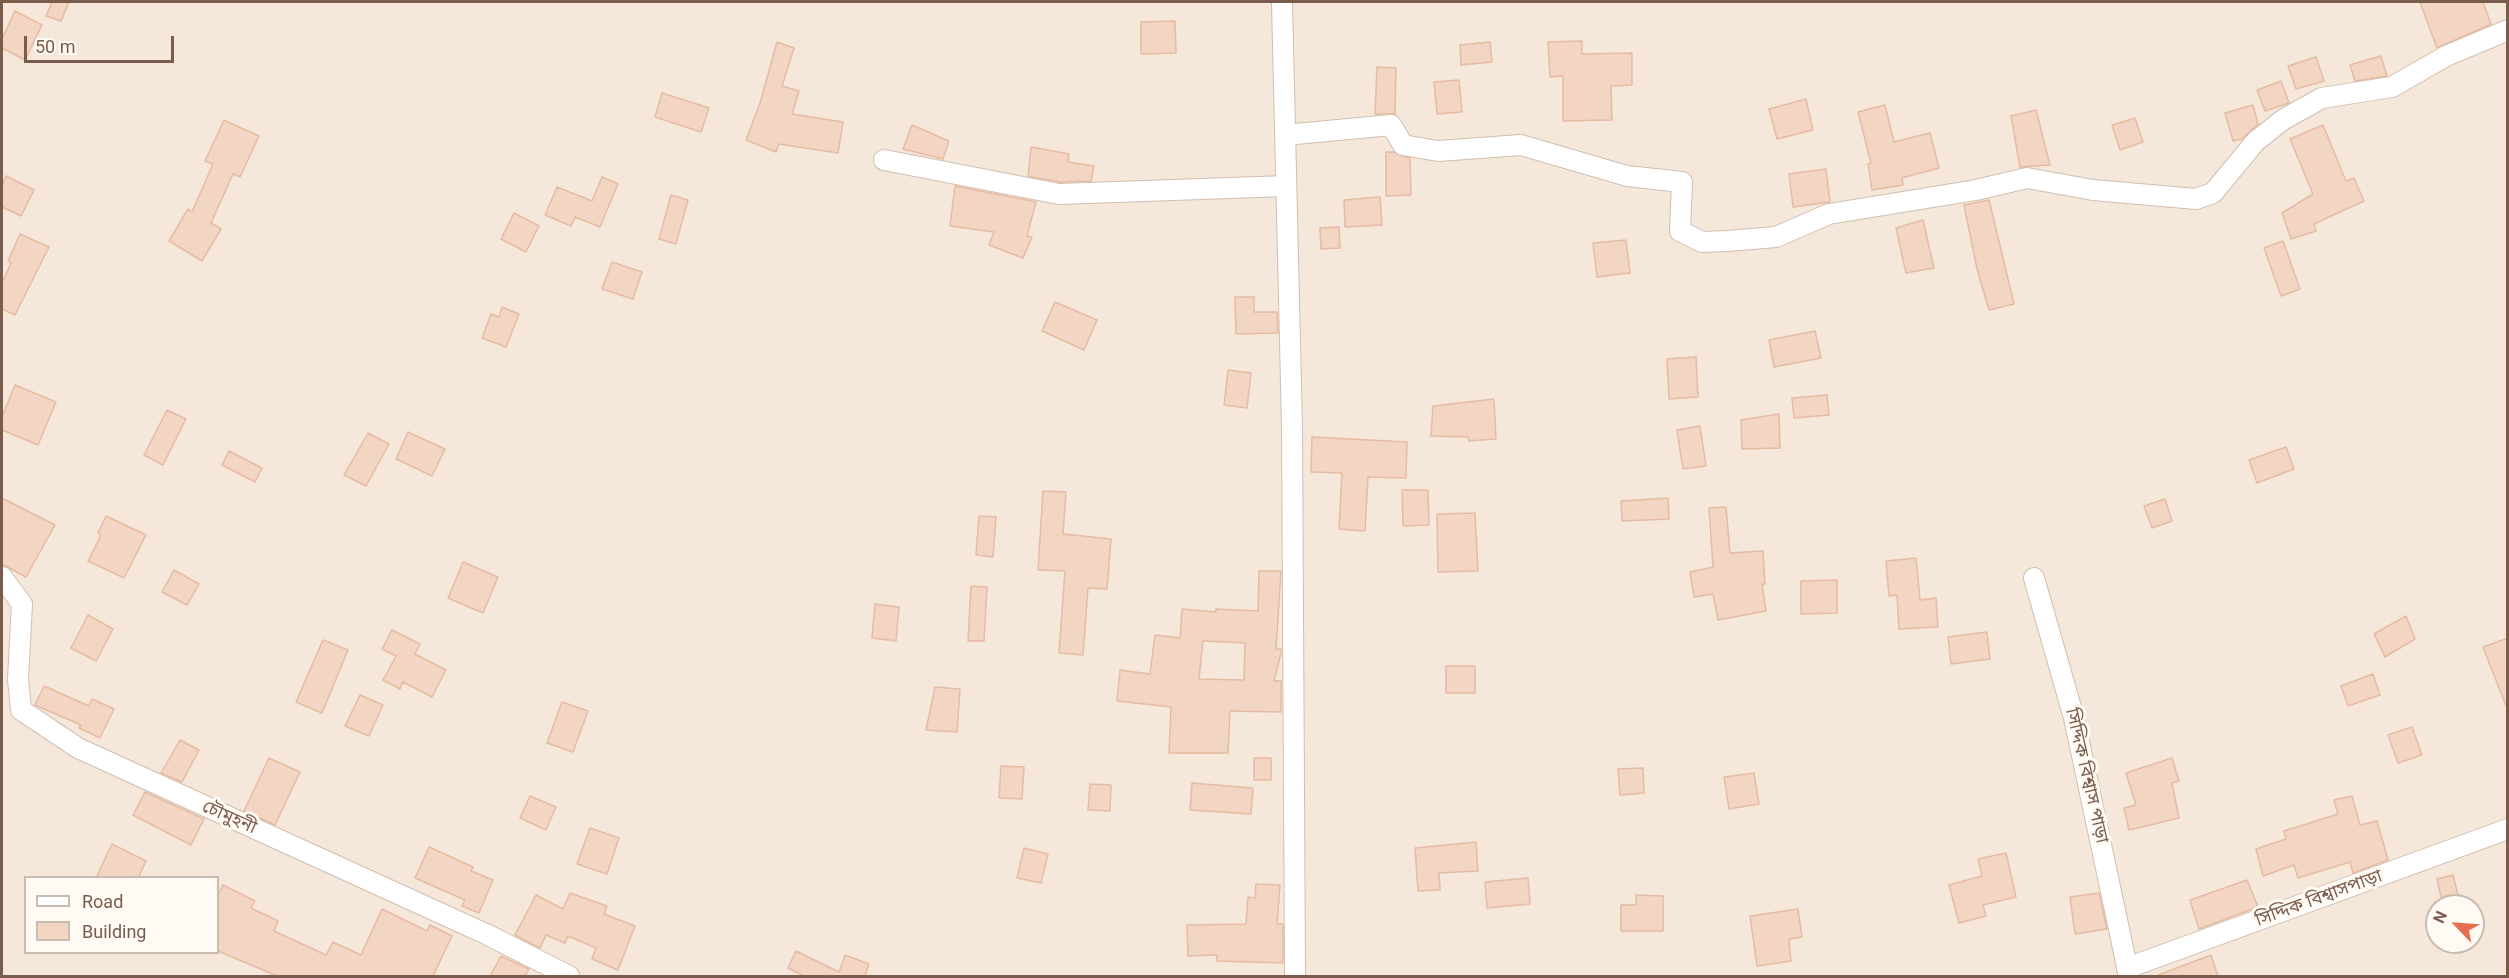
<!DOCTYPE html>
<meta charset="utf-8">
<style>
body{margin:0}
#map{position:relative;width:2509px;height:978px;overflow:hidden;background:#fdf6ec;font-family:Roboto,sans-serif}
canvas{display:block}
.frame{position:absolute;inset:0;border:3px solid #7a5c4d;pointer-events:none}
.legend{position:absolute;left:24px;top:876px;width:195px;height:78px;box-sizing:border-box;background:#fffaf3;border:2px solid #cabbb1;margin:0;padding:8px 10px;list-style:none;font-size:18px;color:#7a5c4d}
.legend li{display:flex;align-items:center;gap:12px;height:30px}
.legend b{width:30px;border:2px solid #cabbb1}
.north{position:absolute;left:2425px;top:894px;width:60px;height:60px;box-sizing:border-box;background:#fffaf3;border:2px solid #cabbb1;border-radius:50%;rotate:295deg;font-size:16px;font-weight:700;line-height:24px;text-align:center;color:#7a5c4d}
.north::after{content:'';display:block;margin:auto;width:21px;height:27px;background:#e76f51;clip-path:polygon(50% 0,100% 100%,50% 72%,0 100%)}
.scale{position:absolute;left:24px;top:36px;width:150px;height:27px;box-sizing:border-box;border:3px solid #7a5c4d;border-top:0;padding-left:8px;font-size:18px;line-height:21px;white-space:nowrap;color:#7a5c4d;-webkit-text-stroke:4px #fffaf3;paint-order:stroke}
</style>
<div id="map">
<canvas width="2509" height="978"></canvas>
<div class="frame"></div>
<ul class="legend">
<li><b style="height:8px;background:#fff"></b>Road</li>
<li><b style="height:16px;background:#f3d5c3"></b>Building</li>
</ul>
<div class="north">N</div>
<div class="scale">50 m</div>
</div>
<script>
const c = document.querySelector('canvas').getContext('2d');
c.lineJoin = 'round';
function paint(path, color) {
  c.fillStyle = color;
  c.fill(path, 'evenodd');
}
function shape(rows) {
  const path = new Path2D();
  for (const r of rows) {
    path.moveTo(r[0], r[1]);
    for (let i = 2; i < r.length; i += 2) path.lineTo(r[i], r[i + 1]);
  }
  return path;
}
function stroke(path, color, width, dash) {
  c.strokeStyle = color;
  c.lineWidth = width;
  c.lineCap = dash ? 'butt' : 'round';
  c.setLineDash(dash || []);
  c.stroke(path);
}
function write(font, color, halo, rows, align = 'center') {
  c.font = font + ' Roboto,"Noto Sans Bengali",sans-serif';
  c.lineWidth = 6;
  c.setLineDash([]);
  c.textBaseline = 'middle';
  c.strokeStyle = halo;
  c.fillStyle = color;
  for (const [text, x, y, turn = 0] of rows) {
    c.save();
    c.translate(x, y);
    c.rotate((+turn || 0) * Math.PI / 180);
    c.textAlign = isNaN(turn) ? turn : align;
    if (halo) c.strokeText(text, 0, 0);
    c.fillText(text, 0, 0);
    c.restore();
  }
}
paint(shape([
 [2,2,2507,2,2507,976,2,976],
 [26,878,218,878,218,952,26,952],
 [2437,906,2473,906,2473,942,2437,942]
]), '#f5e8da');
const building = shape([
 [52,2,69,2,61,21,46,16,52,2],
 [2420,2,2483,2,2491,24,2437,48,2420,2],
 [15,11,42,25,25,60,2,48,2,39,15,11],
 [1175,21,1176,53,1141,54,1141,22,1175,21],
 [1582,41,1582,54,1632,53,1632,85,1611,86,1612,120,1563,121,1563,76,1550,77,1548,42,1582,41],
 [777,42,794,48,782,86,799,91,792,114,843,122,838,153,779,144,776,152,746,140,760,103,777,42],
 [1490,42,1492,62,1461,65,1460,45,1490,42],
 [2381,56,2387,76,2355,81,2350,65,2381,56],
 [2316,57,2324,81,2296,89,2288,66,2316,57],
 [1377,67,1396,68,1395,114,1375,114,1377,67],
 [1459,80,1462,112,1437,114,1434,82,1459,80],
 [2281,81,2289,103,2265,111,2257,90,2281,81],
 [662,93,709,108,701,132,655,117,662,93],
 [1806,99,1813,130,1777,139,1769,109,1806,99],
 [1885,105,1894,142,1930,133,1939,168,1902,178,1903,185,1872,190,1868,164,1871,163,1858,112,1885,105],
 [2253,105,2258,124,2242,139,2233,141,2225,113,2253,105],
 [2036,110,2050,165,2020,167,2011,116,2036,110],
 [2135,118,2143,142,2120,150,2112,125,2135,118],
 [224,120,259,136,240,177,233,174,211,223,221,229,202,261,169,241,188,209,192,212,213,164,205,161,224,120],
 [912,125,949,141,943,159,903,149,912,125],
 [2323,125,2346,181,2354,178,2364,201,2314,224,2316,231,2291,239,2282,213,2313,194,2290,139,2323,125],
 [1031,147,1069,154,1068,162,1094,166,1091,181,1060,182,1028,176,1031,147],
 [1386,152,1393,152,1410,158,1411,195,1386,196,1386,152],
 [1826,169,1830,202,1793,207,1789,174,1826,169],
 [6,176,34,190,21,216,2,207,2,185,6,176],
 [602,177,618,184,600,227,575,217,571,226,545,215,557,187,592,201,602,177],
 [955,186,1036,202,1027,236,1032,237,1023,258,989,245,994,232,950,226,955,186],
 [671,195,688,200,676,244,659,239,671,195],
 [1380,197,1382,225,1345,227,1344,200,1380,197],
 [1989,200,2014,304,1989,310,1977,269,1964,205,1989,200],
 [514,213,539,226,526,252,501,239,514,213],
 [1923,220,1934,268,1906,273,1896,228,1923,220],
 [1339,227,1340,248,1321,249,1320,228,1339,227],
 [20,234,49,247,15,315,2,309,2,283,11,263,8,261,20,234],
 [1626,240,1630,273,1597,277,1593,243,1626,240],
 [2283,241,2300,289,2281,296,2264,248,2283,241],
 [612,262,642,272,633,299,602,289,612,262],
 [1235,297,1254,297,1254,312,1277,312,1278,333,1236,334,1235,297],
 [1055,302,1097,320,1084,350,1042,331,1055,302],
 [502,307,519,314,506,347,482,338,491,314,499,317,502,307],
 [1815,331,1821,358,1774,367,1769,340,1815,331],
 [1696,357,1698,397,1669,399,1667,359,1696,357],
 [1228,370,1251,373,1247,408,1224,405,1228,370],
 [15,385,56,402,38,445,2,430,2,417,15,385],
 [1827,395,1829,415,1794,418,1792,398,1827,395],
 [1494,399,1496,439,1469,441,1468,437,1431,436,1433,406,1494,399],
 [167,410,186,419,163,465,144,455,167,410],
 [1779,414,1780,448,1742,449,1741,420,1779,414],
 [1700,426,1706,466,1683,469,1677,430,1700,426],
 [408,432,445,449,432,476,396,459,408,432],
 [368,433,389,444,366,486,344,475,368,433],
 [1312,437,1407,442,1406,478,1368,477,1365,531,1339,529,1342,473,1311,472,1312,437],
 [2286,447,2294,469,2257,483,2249,460,2286,447],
 [229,451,262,468,255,482,222,465,229,451],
 [1402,490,1428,490,1429,525,1403,526,1402,490],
 [1043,491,1066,492,1063,534,1111,539,1107,589,1088,588,1083,655,1059,653,1065,571,1038,570,1043,491],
 [2,498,55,525,26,577,2,564,2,498],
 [1668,498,1669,519,1622,521,1621,501,1668,498],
 [2165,499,2172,521,2152,528,2144,506,2165,499],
 [1726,507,1730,553,1763,551,1765,584,1762,584,1766,611,1718,620,1713,594,1694,597,1690,572,1713,567,1709,508,1726,507],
 [1475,513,1478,571,1438,572,1437,514,1475,513],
 [106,516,146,535,124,578,88,561,101,535,98,533,106,516],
 [979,516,996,517,993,557,976,555,979,516],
 [1916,558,1920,600,1936,598,1938,627,1899,629,1897,595,1889,596,1886,561,1916,558],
 [463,562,498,577,483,613,448,598,463,562],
 [174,570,199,584,187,605,162,592,174,570],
 [1259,571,1281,571,1276,649,1281,649,1281,653,1274,681,1281,681,1281,712,1230,711,1228,753,1169,753,1171,707,1117,701,1120,670,1150,674,1155,635,1180,638,1182,609,1216,612,1216,609,1258,611,1259,571],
 [1203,641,1245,643,1244,680,1199,679,1203,641],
 [1837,580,1837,613,1801,614,1801,581,1837,580],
 [971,586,987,587,984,641,968,641,971,586],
 [875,604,899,607,896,641,872,638,875,604],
 [88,615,113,629,96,661,71,648,88,615],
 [2406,616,2415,639,2385,657,2374,634,2406,616],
 [392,630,420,644,415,654,446,670,432,697,403,682,400,689,383,680,396,656,382,649,392,630],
 [1987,632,1990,659,1951,664,1948,637,1987,632],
 [2508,638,2508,706,2506,706,2483,647,2508,638],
 [323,640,348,650,322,713,296,702,323,640],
 [1446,666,1475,666,1475,693,1446,693,1446,666],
 [2373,674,2380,695,2348,706,2341,686,2373,674],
 [44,686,89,706,92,699,114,709,100,738,79,728,81,725,35,705,44,686],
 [935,687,960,689,957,732,926,730,935,687],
 [360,695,383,705,369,736,345,726,360,695],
 [562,702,588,711,573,752,547,743,562,702],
 [2412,727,2422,755,2398,763,2388,735,2412,727],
 [180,740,199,750,182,782,161,773,180,740],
 [269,758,300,772,275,825,244,811,269,758],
 [1254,758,1271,758,1271,780,1254,780,1254,758],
 [2172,758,2179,781,2172,783,2179,818,2129,830,2124,808,2136,805,2126,773,2172,758],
 [1001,766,1024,767,1022,799,999,798,1001,766],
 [1643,768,1644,793,1620,795,1618,769,1643,768],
 [1754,773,1759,804,1729,809,1724,777,1754,773],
 [1192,783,1253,788,1251,814,1190,810,1192,783],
 [1090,784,1111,785,1110,811,1088,810,1090,784],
 [145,792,204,819,191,845,133,815,145,792],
 [530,796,556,807,546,830,520,818,530,796],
 [2352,796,2360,825,2377,821,2388,860,2353,873,2350,862,2298,878,2294,865,2263,876,2256,849,2286,839,2284,831,2338,814,2334,800,2352,796],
 [590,828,619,838,607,874,577,864,590,828],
 [1476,842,1478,871,1439,873,1440,890,1418,891,1415,848,1476,842],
 [112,844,146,861,138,878,96,878,112,844],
 [429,847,473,867,471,871,493,880,479,913,462,906,465,900,415,878,429,847],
 [1024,848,1048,854,1041,883,1017,878,1024,848],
 [2006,853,2016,897,1983,905,1986,916,1959,923,1949,885,1982,876,1978,859,2006,853],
 [2453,875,2461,906,2443,906,2437,879,2453,875],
 [1528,878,1530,904,1487,908,1485,882,1528,878],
 [2247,880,2258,907,2199,929,2190,900,2247,880],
 [1256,884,1280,885,1277,924,1283,924,1283,963,1217,961,1217,955,1188,956,1187,925,1246,924,1248,897,1255,898,1256,884],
 [223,885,255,901,251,908,278,921,274,931,326,955,333,942,361,955,382,909,427,931,430,925,452,936,433,976,277,976,218,951,218,895,223,885],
 [570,893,607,906,604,914,635,926,618,970,592,959,596,948,568,936,565,943,546,935,540,948,515,935,536,895,563,909,570,893],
 [2099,893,2107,929,2075,934,2070,897,2099,893],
 [1636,895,1663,896,1663,931,1621,931,1621,905,1636,905,1636,895],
 [1798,909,1802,937,1789,939,1791,961,1757,966,1750,916,1798,909],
 [796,951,839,972,845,955,869,964,865,976,804,976,788,968,796,951],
 [2211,955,2218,976,2159,976,2158,975,2211,955],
 [501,956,529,969,525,976,490,976,501,956]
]);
paint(building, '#f3d5c3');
stroke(building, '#e6bba3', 1.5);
const minor = shape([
 [1282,2,1292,427,1295,976],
 [1285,135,1391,125,1403,145,1438,151,1521,145,1627,176,1682,182,1680,231,1702,242,1727,241,1776,237,1829,214,1976,190,2027,178,2093,190,2196,199,2213,193,2256,141,2284,119,2322,98,2392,87,2446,56,2508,30],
 [884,160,1059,194,1286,186],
 [2,577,22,604,18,679,21,710,78,748,486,934,569,976],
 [2034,578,2074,718,2129,976],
 [2127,968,2508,829]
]);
stroke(minor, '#d1beb0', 22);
stroke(minor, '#fff', 20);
write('18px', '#7a5c4d', '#fffaf3', [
 ["সিদ্দিক বিশ্বাস পাড়া",2086,776,77],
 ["চৌমুহনী",229,818,24],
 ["সিদ্দিক বিশ্বাসপাড়া",2319,899,-20]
]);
</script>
